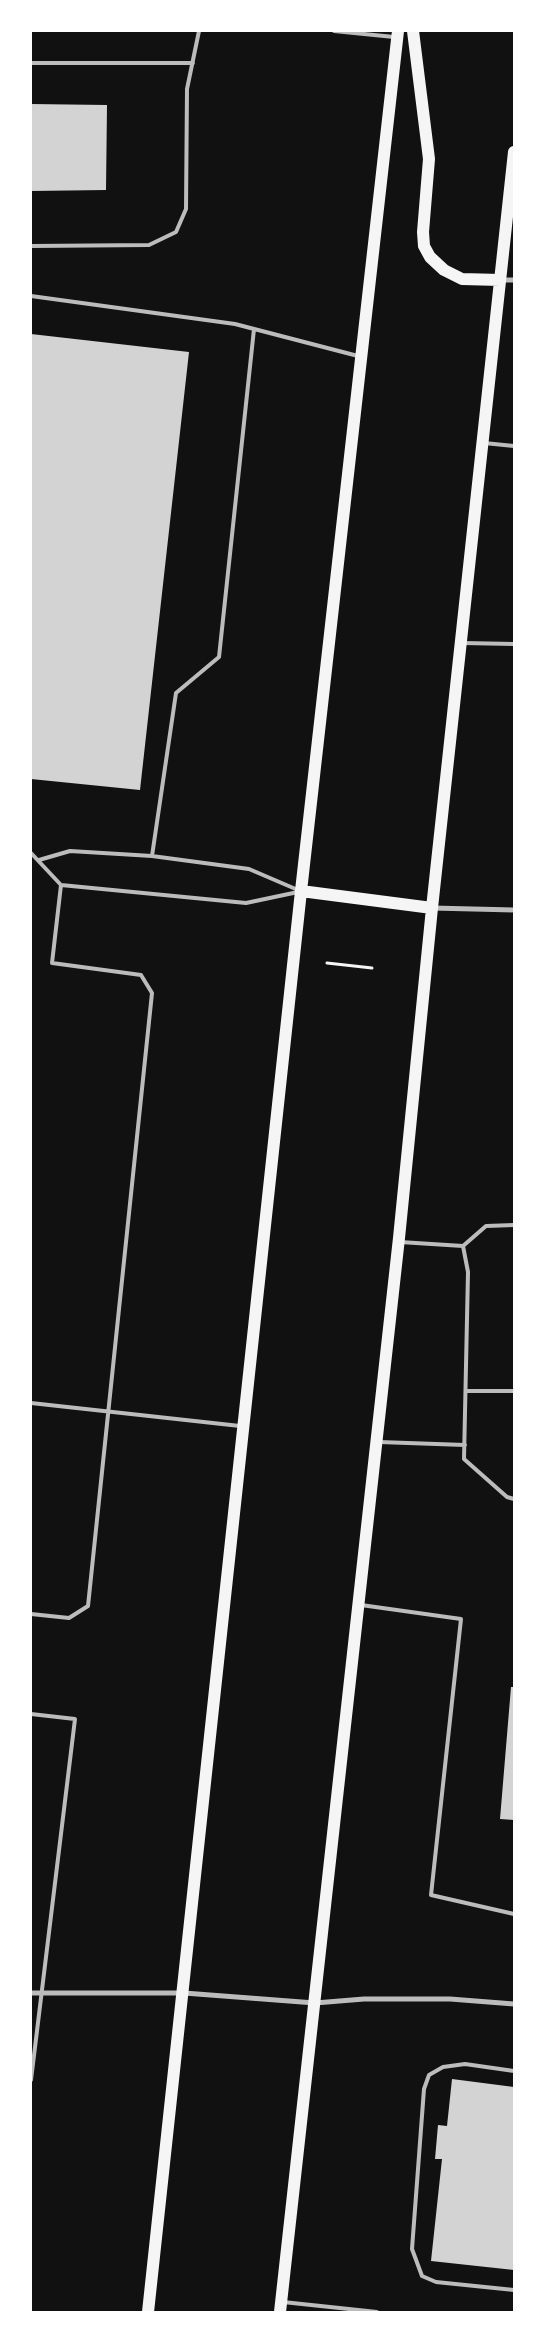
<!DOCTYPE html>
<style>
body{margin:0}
#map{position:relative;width:545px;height:2343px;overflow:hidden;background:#111;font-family:"DM Sans",sans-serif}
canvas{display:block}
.frame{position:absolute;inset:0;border:32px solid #fff;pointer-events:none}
</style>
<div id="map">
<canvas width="545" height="2343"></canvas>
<div class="frame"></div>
</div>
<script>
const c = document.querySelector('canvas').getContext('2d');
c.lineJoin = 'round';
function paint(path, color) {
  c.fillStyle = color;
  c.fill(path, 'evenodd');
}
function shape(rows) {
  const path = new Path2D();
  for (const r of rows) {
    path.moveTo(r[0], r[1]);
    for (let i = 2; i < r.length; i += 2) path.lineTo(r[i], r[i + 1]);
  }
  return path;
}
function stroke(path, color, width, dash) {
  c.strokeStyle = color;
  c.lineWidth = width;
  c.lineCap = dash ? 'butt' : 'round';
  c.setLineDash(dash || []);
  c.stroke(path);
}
paint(shape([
 [31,104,107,105,106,190,31,191],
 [31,334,189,352,140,790,31,779],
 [511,1687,514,1687,514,1820,500,1819],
 [452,2079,514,2087,514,2270,431,2261,442,2159,435,2159,438,2125,447,2126]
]), '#d3d3d3');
stroke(shape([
 [327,963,372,968]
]), '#f5f5f5', 3);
stroke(shape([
 [334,31,394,37],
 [31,63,193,63],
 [31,246,149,245,176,232,186,209,187,89,199,31],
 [31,296,235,324,358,356],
 [484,443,514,446],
 [463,643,514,644],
 [31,853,61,885,246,903,298,892],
 [152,856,176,693,219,657,254,329],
 [39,860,70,851,152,856,249,869,298,890],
 [514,1225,486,1226,463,1246,468,1272,464,1459,507,1497,514,1499],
 [400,1242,463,1246],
 [466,1391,514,1391],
 [31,1403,240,1426],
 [379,1442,465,1445],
 [361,1605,461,1619,431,1895,514,1914],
 [31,1614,69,1618,88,1606,152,993,141,975,52,963,61,885],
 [31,1714,75,1719,31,2080],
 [514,2071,465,2064,443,2067,429,2075,424,2089,412,2249,422,2276,436,2282,514,2290],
 [283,2302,377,2312]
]), '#bcbcbc', 4);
stroke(shape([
 [501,280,514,280],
 [432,908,514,910],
 [31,1993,184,1993,315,2003,364,1999,450,1999,514,2004]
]), '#bcbcbc', 5);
stroke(shape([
 [413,31,429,159,423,232,424,246,430,257,444,270,462,279,500,280],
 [301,891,432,908],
 [148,2312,301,891,398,31],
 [280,2312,399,1238,432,908,514,152]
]), '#f5f5f5', 12);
</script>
